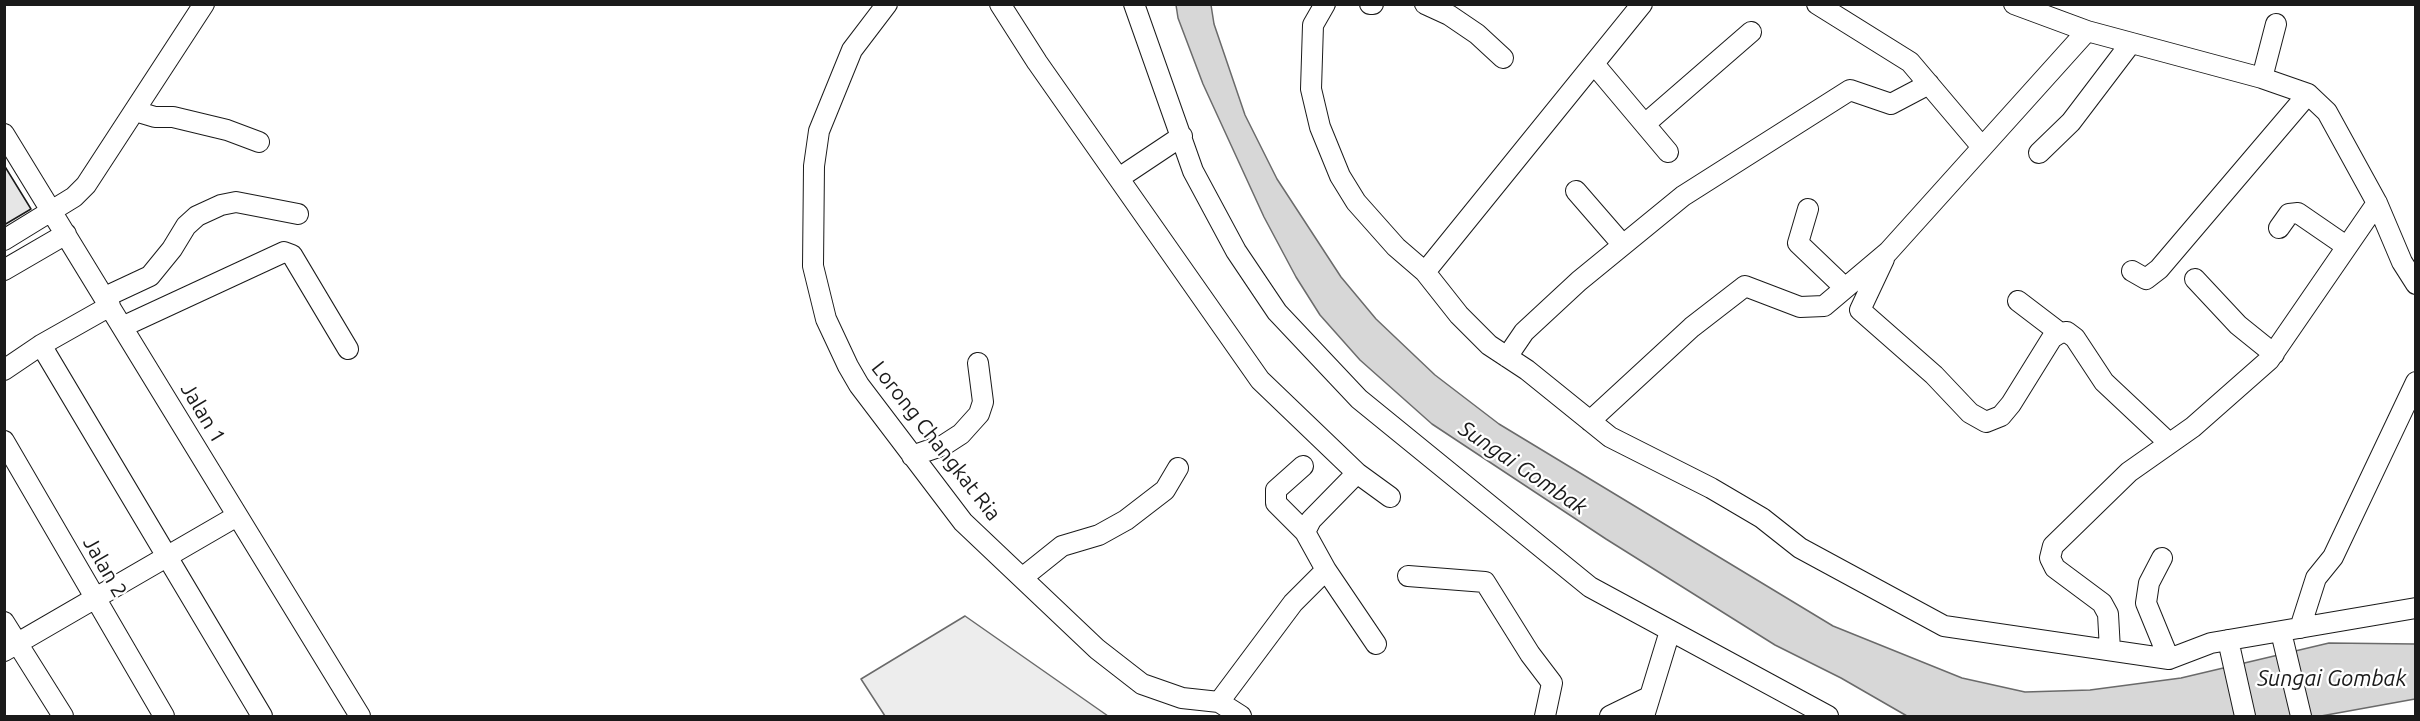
<!DOCTYPE html>
<style>
body{margin:0}
#map{position:relative;width:2420px;height:721px;overflow:hidden;background:#fff;font-family:Ubuntu,sans-serif}
canvas{display:block}
.frame{position:absolute;inset:0;border:6px solid #1a1a1a;pointer-events:none}
</style>
<div id="map">
<canvas width="2420" height="721"></canvas>
<div class="frame"></div>
</div>
<script>
const c = document.querySelector('canvas').getContext('2d');
c.lineJoin = 'round';
function paint(path, color) {
  c.fillStyle = color;
  c.fill(path, 'evenodd');
}
function shape(rows) {
  const path = new Path2D();
  for (const r of rows) {
    path.moveTo(r[0], r[1]);
    for (let i = 2; i < r.length; i += 2) path.lineTo(r[i], r[i + 1]);
  }
  return path;
}
function stroke(path, color, width, dash) {
  c.strokeStyle = color;
  c.lineWidth = width;
  c.lineCap = dash ? 'butt' : 'round';
  c.setLineDash(dash || []);
  c.stroke(path);
}
function write(font, color, halo, rows, align = 'center') {
  c.font = font + ' Ubuntu,sans-serif';
  c.lineWidth = 4.5;
  c.setLineDash([]);
  c.textBaseline = 'middle';
  c.strokeStyle = halo;
  c.fillStyle = color;
  for (const [text, x, y, turn = 0] of rows) {
    c.save();
    c.translate(x, y);
    c.rotate((+turn || 0) * Math.PI / 180);
    c.textAlign = isNaN(turn) ? turn : align;
    if (halo) c.strokeText(text, 0, 0);
    c.fillText(text, 0, 0);
    c.restore();
  }
}
const built = shape([
 [965,616,1108,716,885,716,861,679,965,616]
]);
paint(built, '#ededed');
stroke(built, '#6a6a6a', 1.5);
const water = shape([
 [1176,5,1211,5,1214,24,1245,115,1277,179,1341,277,1376,319,1435,375,1499,424,1833,626,1962,678,2025,692,2090,690,2181,678,2329,643,2415,644,2415,699,2321,716,1907,716,1841,678,1775,645,1606,539,1432,424,1360,360,1320,315,1296,277,1264,217,1203,84,1178,18,1176,5]
]);
paint(water, '#d7d7d7');
stroke(water, '#6a6a6a', 1.5);
const building = shape([
 [4,165,31,209,4,225,4,165]
]);
paint(building, '#e6e6e6');
stroke(building, '#1a1a1a', 1.5);
const minor = shape([
 [887,4,852,50,819,131,814,166,813,266,826,319,848,366,859,385,963,522,1097,649,1142,684,1182,698,1219,702,1241,716],
 [1000,4,1037,62,1260,380,1357,473,1390,497],
 [1134,4,1193,171,1236,251,1277,312,1359,399,1590,587,1828,716],
 [1325,4,1313,25,1311,89,1320,127,1340,176,1356,202,1396,247,1425,272,1459,315,1489,345,1527,370,1610,437,1711,488,1762,518,1800,548,1944,626,2169,659,2211,643,2416,608],
 [1370,4,1373,4],
 [1425,4,1449,15,1477,34,1503,58],
 [1817,4,1910,62,1982,147],
 [2014,4,2087,31,2262,78,2308,94,2327,112,2377,203,2402,262,2416,284],
 [1594,64,1668,152],
 [2262,78,2276,24],
 [135,111,155,117,173,117,227,130,259,142],
 [1645,124,1751,32],
 [4,134,360,716],
 [2039,153,2071,122,2131,43],
 [1119,178,1182,136],
 [1576,191,1622,244],
 [1808,209,1798,243,1844,287],
 [2279,228,2289,214,2298,213,2346,246],
 [4,240,74,197,86,185,204,4],
 [1884,259,1860,310,1934,375,1970,413,1986,422,2001,416,2011,404,2052,338,2060,333],
 [4,270,66,234],
 [2132,271,2146,279,2159,269,2308,94],
 [1425,272,1642,4],
 [2195,279,2238,325,2274,354],
 [105,297,150,276,172,249,186,226,197,216,221,205,236,202,298,214],
 [2018,301,2060,333,2067,332,2075,338,2104,382,2169,443],
 [122,327,284,252,292,255,348,349],
 [41,345,262,716],
 [1507,357,1524,332,1579,281,1683,196,1850,90,1891,104,1929,84],
 [4,370,41,345,110,306],
 [1590,421,1692,327,1745,286,1800,307,1824,306,1888,252,2087,31],
 [4,441,164,716],
 [912,456,944,445,961,434,979,414,983,402,978,363],
 [1303,466,1276,490,1276,503,1305,532,1326,570],
 [1305,532,1311,520,1357,473],
 [2162,558,2149,583,2146,603,2169,659],
 [1408,576,1485,582,1530,654,1552,683,1545,716],
 [1022,578,1062,546,1099,535,1126,520,1165,490,1178,468],
 [4,622,63,716],
 [2300,628,2316,578,2333,557,2416,382],
 [2281,632,2301,716],
 [2228,640,2245,716],
 [2110,650,2108,614,2102,603,2055,568,2050,558,2053,546,2129,472,2193,427,2269,360,2377,203],
 [4,651,237,516],
 [1219,702,1293,603,1326,570,1376,644],
 [1610,716,1649,697],
 [1644,716,1670,631]
]);
stroke(minor, '#1a1a1a', 22);
stroke(minor, '#fff', 20);
write('21px', '#1a1a1a', '#fff', [
 ["Jalan 1",203,413,59],
 ["Lorong Changkat Ria",936,441,52],
 ["Jalan 2",105,567,60]
]);
write('italic 22px', '#1a1a1a', '#fff', [
 ["Sungai Gombak",1523,468,34],
 ["Sungai Gombak",2332,679]
]);
</script>
